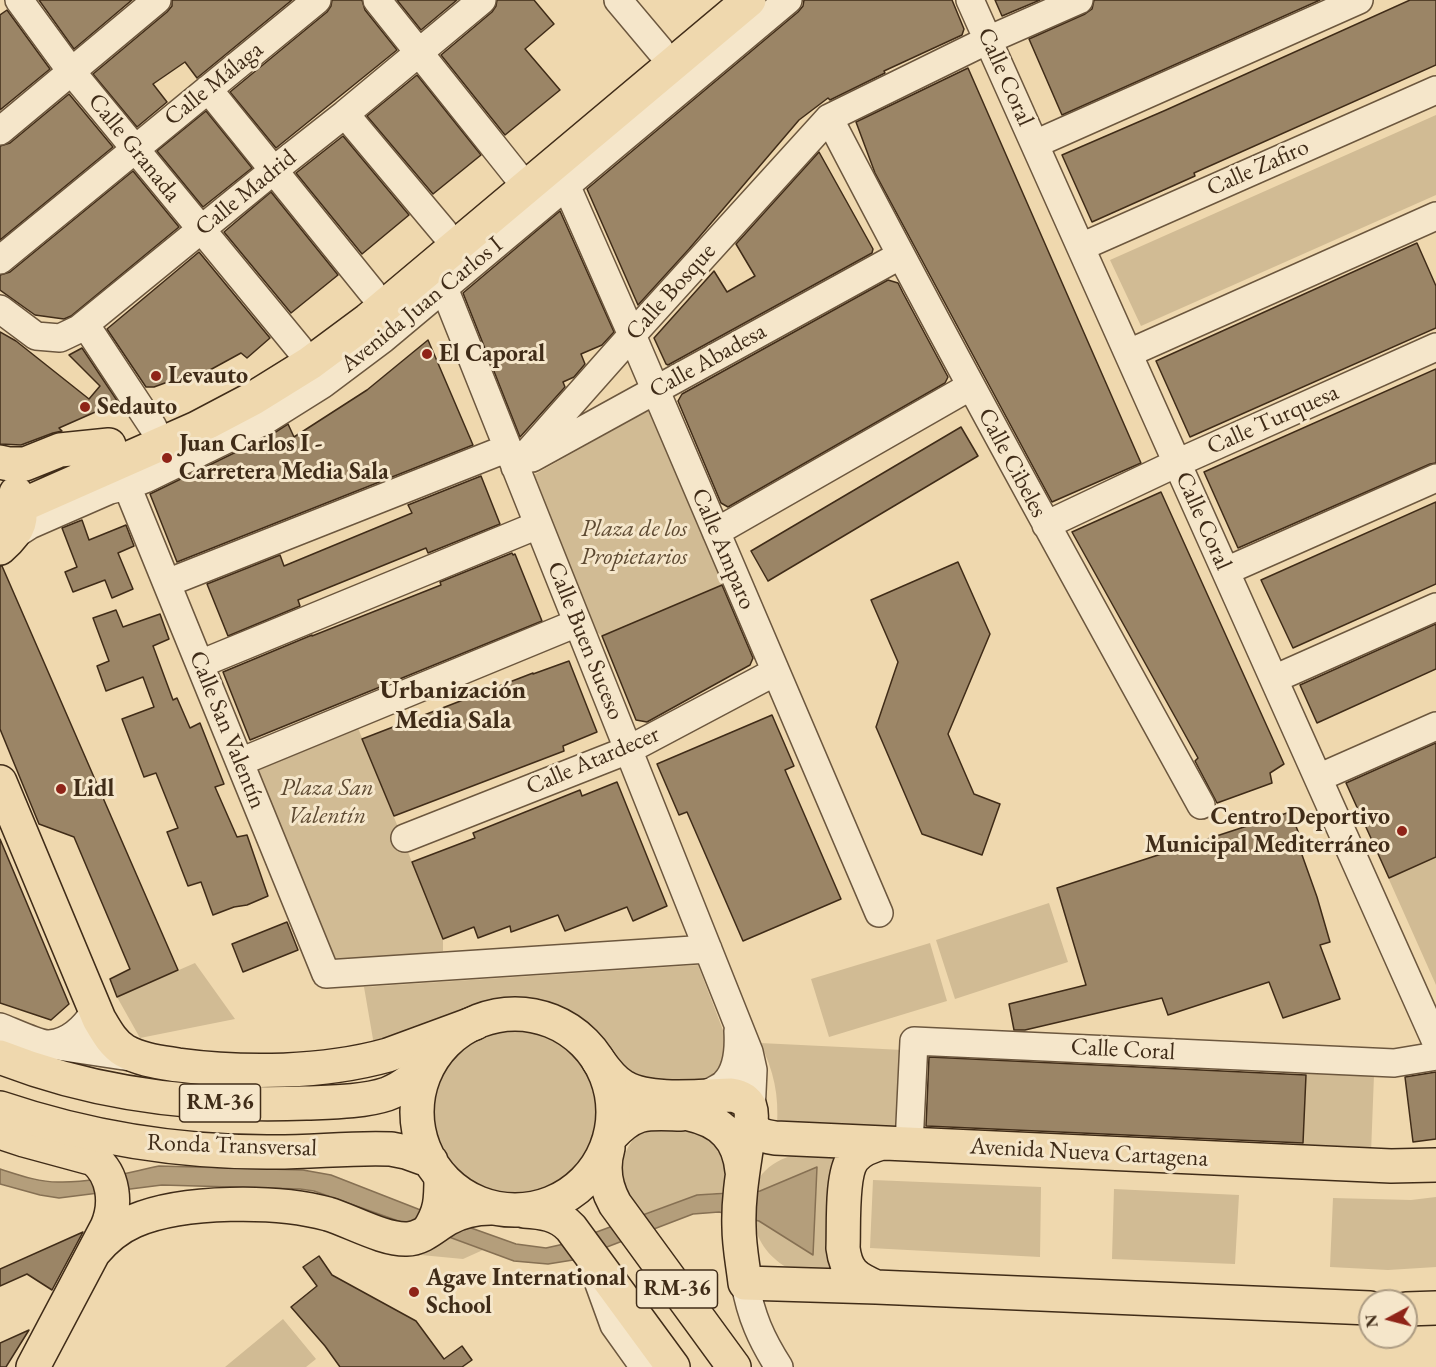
<!DOCTYPE html>
<meta charset="utf-8">
<style>
body{margin:0}
#map{position:relative;width:1436px;height:1367px;overflow:hidden;background:#efd8ae;font-family:"EB Garamond",serif}
canvas{display:block}
.north{position:absolute;left:1358px;top:1289px;width:60px;height:60px;box-sizing:border-box;background:#f5e6ca;border:2px solid #ad9c83;border-radius:50%;rotate:263deg;font-size:16px;font-weight:700;line-height:24px;text-align:center;color:#402c18}
.north::after{content:'';display:block;margin:auto;width:21px;height:27px;background:#8f2418;clip-path:polygon(50% 0,100% 100%,50% 72%,0 100%)}
</style>
<div id="map">
<canvas width="1436" height="1367"></canvas>
<div class="north">N</div>
</div>
<script>
const ctx = document.querySelector('canvas').getContext('2d');
ctx.lineJoin = 'round';
function paint(path, color) {
  ctx.fillStyle = color;
  ctx.fill(path, 'evenodd');
}
function strokePath(path, color, width, dash) {
  ctx.strokeStyle = color;
  ctx.lineWidth = width;
  ctx.lineCap = dash ? 'butt' : 'round';
  ctx.setLineDash(dash || []);
  ctx.stroke(path);
}
function label(font, color, halo, rows, align = 'center') {
  ctx.font = font + ' "EB Garamond",serif';
  ctx.lineWidth = 6;
  ctx.setLineDash([]);
  ctx.textBaseline = 'middle';
  ctx.strokeStyle = halo;
  ctx.fillStyle = color;
  for (const [text, x, y, turn = 0] of rows) {
    ctx.save();
    ctx.translate(x, y);
    ctx.rotate((+turn || 0) * Math.PI / 180);
    ctx.textAlign = isNaN(turn) ? turn : align;
    if (halo) ctx.strokeText(text, 0, 0);
    ctx.fillText(text, 0, 0);
    ctx.restore();
  }
}
paint(new Path2D(`
 M1436 115V195L1141 326 1110 260Z
 M655 411 726 583 602 636 593 629 532 476 645 412Z
 M358 728 443 939V951L331 962 254 770Z
 M1436 743V985L1346 783Z
 M1049 903 1068 962 955 999 936 940Z
 M930 943 947 1001 829 1037 811 979Z
 M195 963 235 1019 140 1038 117 997Z
 M698 965 726 1038 724 1060 714 1075 704 1081 639 1080 621 1066 604 1039 582 1019 564 1008 552 1003 534 999 509 998 481 1003 468 1008 429 1030 374 1045 364 987Z
 M419 1113a97 97 0 1 1 194 0a97 97 0 1 1-194 0Z
 M760 1043 903 1050 899 1132 777 1126C779 1095 774 1071 760 1043Z
 M1306 1073 1374 1075 1371 1153 1302 1150Z
 M686 1128 713 1139 727 1162V1192L697 1195 641 1215C637 1209 632 1202 628 1195 616 1173 623 1147 641 1131Z
 M802 1152 833 1156 837 1164 831 1267 827 1272C816 1271 795 1272 786 1267 769 1257 755 1239 754 1219 754 1213 755 1207 755 1201 756 1190 757 1178 765 1171 774 1161 789 1156 802 1152Z
 M873 1180 1041 1187 1040 1257 870 1248Z
 M1114 1189 1239 1195 1235 1264 1112 1259Z
 M1436 1197V1267L1388 1270 1330 1267 1333 1198 1411 1200Z
 M449 1237 483 1250 463 1259 421 1255 419 1251Z
 M283 1319 316 1359 306 1367H225Z`), '#d1bb94');
const water = new Path2D(`
 M159 1166 303 1170 331 1175 418 1209 516 1244 546 1248 564 1244 697 1195 760 1191 817 1167 813 1255 759 1221 719 1212 693 1214 573 1260 548 1264 514 1261 449 1237 404 1223 331 1197 314 1191 300 1189 162 1185 59 1198 40 1195 0 1184V1169C19 1175 38 1182 58 1182 92 1183 126 1173 159 1166Z`);
paint(water, '#b49e7b');
strokePath(water, '#867053', 1.5);
const building = new Path2D(`
 M39 0H132L74 49Z
 M172 0H292L197 78 185 62 153 84 167 102 137 127 93 74 167 12 172 6Z
 M332 0H362L365 10 397 50 276 148 230 92 327 12 331 6Z
 M397 0H457L421 30Z
 M497 0H534L554 24 525 49 560 90 505 135 441 55 492 12 496 6Z
 M804 0H952L964 29 962 35 884 71 885 73 830 100 828 98 799 120 689 249 638 305 587 189 798 12 803 6Z
 M995 0H1040L1002 16Z
 M1094 0H1320L1062 115 1029 39 1085 14 1092 9Z
 M1410 0H1436V65L1194 173 1195 176 1092 222 1062 155 1166 110Z
 M7 10 50 69 0 110V15Z
 M968 68 1141 463 1052 502 875 173 856 122Z
 M417 75 481 155 433 194 367 116Z
 M69 94 113 147 0 240V146L10 143Z
 M206 111 252 168 203 207 157 151Z
 M343 136 409 215 362 254 296 173Z
 M819 152 873 249 872 253 668 365 666 364 654 338 714 271 727 292 755 276 736 244Z
 M133 171 179 227 71 316 64 319 35 315 0 290V275L10 272Z
 M271 192 338 275 291 313 224 232Z
 M560 211 614 332 602 345 581 354 585 364 574 377 563 382 565 387 520 437 463 293Z
 M1417 243 1436 286V328L1190 437 1156 361Z
 M199 252 270 338 247 358 241 353 188 382 184 376 154 387H146L107 329Z
 M888 280 898 283 903 293 948 377 945 383 728 507 721 503 678 401 682 394Z
 M0 332 16 341 89 399 100 386 69 355 82 348 118 402 59 428 62 431 53 433 21 445 0 444Z
 M428 340 473 445 177 562 150 494 271 435 288 424 294 437 367 390Z
 M1436 369V463L1430 464 1238 548 1204 472Z
 M961 427 978 456 768 581 751 551Z
 M481 476 500 524 428 553 426 548 298 600 300 606 228 636 207 584 280 555 284 566 412 513 408 505Z
 M1161 492 1284 764 1270 773 1272 783 1217 803 1195 761 1198 758 1072 532Z
 M1436 502V584L1293 648 1261 580Z
 M82 520 89 540 126 525 134 546 118 553 133 589 112 598 105 580 73 592 65 572 77 567 62 528Z
 M512 553 513 555 515 554 542 621 250 740 223 672 312 635V636L441 585 440 582Z
 M958 562 990 634 948 734 974 794 1000 804 982 855 922 834 876 727 898 662 871 600Z
 M0 566H2L178 970 117 997 110 979 130 969 74 837 39 824 0 729Z
 M722 585 753 658 750 665 647 722 636 720 602 636Z
 M116 610 123 627 160 614 169 639 153 646 173 700 177 698 190 728 200 723 224 784 215 787 237 837 247 835 268 896 247 905 234 907 213 915 201 882 188 886 167 832 178 828 156 773 144 777 122 719 154 707 143 677 106 691 97 666 109 661 93 618Z
 M1436 624V669L1317 723 1300 685Z
 M569 661 597 732 563 746 564 751 394 816 362 739 533 673V674Z
 M772 715 794 766 785 770 841 899 743 941 687 812 679 815 657 764Z
 M1436 743V857L1389 878 1346 783Z
 M617 782 667 906 633 921 627 907 565 931 558 915 511 932 510 926 478 938 474 927 443 939 412 862 475 838 473 833 580 790 582 796Z
 M1290 812 1300 836 1296 838 1317 897 1330 942 1320 945 1340 999 1283 1018 1269 982 1168 1015 1162 998 1025 1030H1014L1009 1004 1086 985 1057 888Z
 M0 839 69 1004 51 1020 0 1003Z
 M287 922 298 950 243 972 232 944Z
 M929 1057 1306 1075 1303 1143 926 1126Z
 M1436 1072V1139L1413 1142 1405 1077Z
 M83 1232 52 1290 27 1274 0 1286V1269Z
 M319 1256 332 1275 416 1321 444 1359 462 1346 472 1360 462 1367H340L325 1346 291 1307 317 1286 303 1267Z
 M29 1330 6 1367H0V1343Z`);
paint(building, '#9b8566');
strokePath(building, '#402c18', 1.5);
const minor = new Path2D(`
 M19 0 71 71 299 348
 M377 0 515 173
 M618 0 660 50
 M970 0 1436 1042
 M208 89 372 292
 M345 114 444 232
 M829 118C949 349 1075 577 1201 805
 M0 131 157 0
 M1035 144 1359 0
 M556 172 566 185 632 335 879 913
 M1081 247 1436 90
 M0 260 317 0
 M432 275 444 288 749 1052 753 1070 751 1113
 M0 309 36 336 60 338 79 329 274 170 345 114 482 0
 M85 324 153 427
 M1129 353 1436 216
 M109 445 127 486 326 974 708 949
 M532 458 901 255
 M515 467 632 335 829 118 988 40 1079 0
 M1046 525 1177 463 1436 347
 M716 532 971 386
 M10 538 30 525 110 490 127 486 145 479 264 421 323 384 383 339 788 0
 M1226 571 1436 478
 M167 583 508 448
 M200 664 538 525
 M1274 679 1436 607
 M240 762 577 623
 M1318 778 1436 726
 M405 838 628 750 775 672
 M0 1027C11 1031 40 1045 50 1044 71 1042 85 1027 95 1011
 M51 1045 137 1058
 M702 1096C710 1092 718 1089 724 1084 738 1071 739 1049 738 1031
 M909 1145 914 1041 1394 1063 1436 1056
 M594 1270 614 1325 644 1367
 M745 1283C751 1316 761 1339 779 1367`);
const major = new Path2D(`
 M0 462 9 464H25L60 450 109 445
 M0 515 197 428 252 399 310 363 368 320 749 0
 M0 548C20 531 25 518 16 493
 M0 782 99 1019C106 1031 113 1044 125 1051 141 1060 160 1062 178 1065 245 1074 323 1073 388 1055L475 1023
 M598 1060C605 1070 613 1081 624 1087 649 1102 701 1096 731 1095 738 1096 746 1099 750 1107 754 1118 748 1133 747 1144 743 1171 738 1199 739 1227 739 1246 743 1265 745 1283L876 1287 1370 1308
 M689 1114C721 1121 739 1138 742 1171
 M751 1120C754 1134 762 1136 775 1138L1391 1166 1436 1165
 M0 1132 24 1140 94 1159C114 1175 117 1204 107 1227L33 1367
 M611 1136C635 1110 647 1113 681 1114
 M428 1231C441 1212 441 1199 441 1177
 M94 1252C105 1239 118 1228 134 1221 183 1200 277 1200 328 1214 351 1221 384 1240 407 1239 422 1239 435 1226 447 1219 461 1211 476 1208 491 1208
 M876 1287C855 1278 846 1272 843 1248 844 1227 841 1175 853 1159 860 1150 871 1146 882 1143
 M1406 1309 1436 1308`);
const highway = new Path2D(`
 M417 1112a98 98 0 1 1 196 0a98 98 0 1 1-196 0Z
 M0 1057C96 1095 203 1107 306 1103 331 1102 363 1102 387 1094 403 1088 420 1074 431 1061
 M0 1108C86 1137 176 1152 267 1152 308 1153 350 1147 391 1149L406 1152 431 1161
 M608 1148C602 1168 605 1186 615 1204L734 1367
 M524 1211C542 1212 558 1214 571 1228L673 1367`);
strokePath(minor, '#6c573e', 30);
strokePath(major, '#402c18', 36);
strokePath(highway, '#402c18', 36);
strokePath(minor, '#f5e6ca', 27);
strokePath(major, '#efd8ae', 33);
strokePath(highway, '#efd8ae', 33);
for (const [x, y, r, color] of [
 [427,354,6,"#8f2418"],
 [156,376,6,"#8f2418"],
 [85,407,6,"#8f2418"],
 [167,458,6,"#8f2418"],
 [61,789,6,"#8f2418"],
 [1402,831,6,"#8f2418"],
 [414,1292,6,"#8f2418"]
]) {
  const dot = new Path2D();
  dot.arc(x, y, r, 0, 2 * Math.PI);
  ctx.fillStyle = color;
  ctx.fill(dot);
  strokePath(dot, '#f5e6ca', 2);
}
for (const [x, y, w] of [
 [220,1103,81],
 [677,1289,81]
]) {
  const box = new Path2D();
  box.roundRect(x - w / 2, y - 19, w, 38, 4.5);
  ctx.fillStyle = '#f5e6ca';
  ctx.fill(box);
  strokePath(box, '#402c18', 1.5);
}
label('bold 22px', '#402c18', null, [
 ["RM-36",220,1103],
 ["RM-36",677,1289]
]);
label('24px', '#402c18', '#f5e6ca', [
 ["Calle Coral",1005,77,66],
 ["Calle Málaga",214,84,-39],
 ["Calle Granada",134,148,51],
 ["Calle Zafiro",1258,168,-24],
 ["Calle Madrid",246,193,-39],
 ["Calle Bosque",671,292,-48],
 ["Avenida Juan Carlos I",422,305,-39],
 ["Calle Abadesa",708,361,-29],
 ["Calle Turquesa",1273,420,-24],
 ["Calle Cibeles",1012,463,62],
 ["Calle Coral",1203,521,66],
 ["Calle Amparo",723,549,67],
 ["Calle Buen Suceso",585,641,68],
 ["Calle San Valentín",227,730,68],
 ["Calle Atardecer",593,761,-23],
 ["Calle Coral",1123,1050,3],
 ["Ronda Transversal",232,1146,2],
 ["Avenida Nueva Cartagena",1089,1153,3]
]);
label('bold 24px', '#402c18', '#f5e6ca', [
 ["El Caporal",439,354],
 ["Levauto",168,376],
 ["Sedauto",97,407],
 ["Juan Carlos I -",179,444],
 ["Carretera Media Sala",179,472],
 ["Lidl",73,789],
 ["Centro Deportivo",1390,817,"right"],
 ["Municipal Mediterráneo",1390,845,"right"],
 ["Agave International",426,1278],
 ["School",426,1306]
], 'left');
label('italic 24px', '#5d4931', '#f5e6ca', [
 ["Plaza de los",634,529],
 ["Propietarios",634,557],
 ["Plaza San",327,788],
 ["Valentín",327,816]
]);
label('bold 26px', '#402c18', '#f5e6ca', [
 ["Urbanización",453,691],
 ["Media Sala",453,721]
]);
</script>
